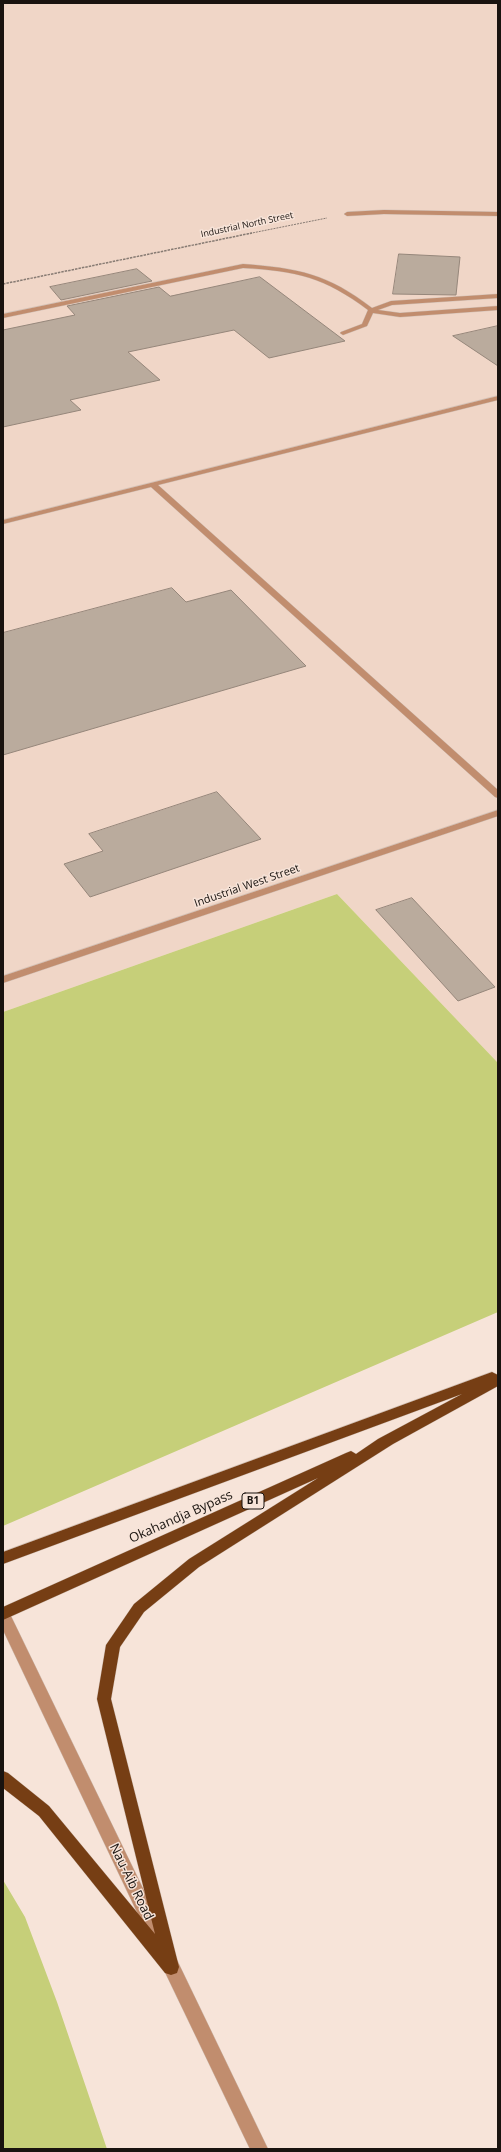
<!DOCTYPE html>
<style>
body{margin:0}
#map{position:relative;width:501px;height:2152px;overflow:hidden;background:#f7e4d9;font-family:"Open Sans",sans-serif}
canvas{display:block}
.frame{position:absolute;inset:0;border:4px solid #19130f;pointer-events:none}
</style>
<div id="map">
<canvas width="501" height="2152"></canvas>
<div class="frame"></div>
</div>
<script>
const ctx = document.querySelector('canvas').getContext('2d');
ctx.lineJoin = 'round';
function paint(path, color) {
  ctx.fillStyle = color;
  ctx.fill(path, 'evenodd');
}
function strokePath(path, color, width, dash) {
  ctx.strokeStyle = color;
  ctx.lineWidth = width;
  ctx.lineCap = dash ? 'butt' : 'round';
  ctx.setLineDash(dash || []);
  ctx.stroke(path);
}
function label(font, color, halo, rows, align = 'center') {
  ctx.font = font + ' "Open Sans",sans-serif';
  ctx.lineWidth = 3;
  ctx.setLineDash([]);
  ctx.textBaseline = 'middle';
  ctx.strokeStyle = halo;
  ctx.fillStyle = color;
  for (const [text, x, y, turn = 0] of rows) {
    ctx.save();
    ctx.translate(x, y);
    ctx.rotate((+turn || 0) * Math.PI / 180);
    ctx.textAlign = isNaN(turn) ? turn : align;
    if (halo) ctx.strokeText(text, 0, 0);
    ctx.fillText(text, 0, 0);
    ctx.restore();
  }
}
paint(new Path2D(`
 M3 3H498V1063L337 894 3 1012Z`), '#f0d6c7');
paint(new Path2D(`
 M337 894 498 1063V1312L3 1526V1012Z
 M3 1880 25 1917 57 2002 107 2149H3Z`), '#c6cf79');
const building = new Path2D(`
 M399 254 460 257 456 295 393 294Z
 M137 269 152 281 61 300 50 287Z
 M260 277 345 341 269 358 234 330 128 352 160 380 70 400 81 410 3 427V330L75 315 67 306 159 287 170 296Z
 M498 326V366L453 336Z
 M172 588 186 602 231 590 306 666 3 755V633Z
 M217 792 261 839 90 897 64 864 103 851 89 834Z
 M412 898 495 987 458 1001 376 910Z`);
paint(building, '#baab9d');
strokePath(building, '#96877b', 1);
const service = new Path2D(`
 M243 264C298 268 328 274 372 308L391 301 498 294V298L392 305 378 310 400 313 498 306V310L400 317 373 313 367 326 343 335 340 333 341 332 362 324 368 310C324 277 297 271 243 268L3 318V314Z`);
const minor = new Path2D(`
 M384 210 498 212V216L384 214 347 216 344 214 347 212Z
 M498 396V400L158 485 498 790V798L495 797 151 487 3 524V520Z
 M498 810V816L3 983V976Z`);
const tertiary = new Path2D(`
 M3 1609 8 1610 167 1938 169 1944 167 1950 161 1952 155 1950 3 1630Z
 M169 1954 175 1956 268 2149H250L163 1968 161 1962 163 1956Z`);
const trunk = new Path2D(`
 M492 1372 498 1375V1386L393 1444 199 1567 144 1612 120 1647 111 1699 179 1967 177 1973 171 1975 165 1973 39 1816 3 1788V1771L8 1773 49 1806 155 1934 97 1699 106 1645 134 1604 189 1559 318 1478 3 1620V1607L346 1453 351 1451 356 1454 378 1439 462 1394 3 1564V1552Z`);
strokePath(service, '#d3c3b9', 1);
strokePath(minor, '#d3c3b9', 1);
strokePath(tertiary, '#d3c3b9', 1);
strokePath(trunk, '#d3c3b9', 1);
strokePath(new Path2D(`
 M247 234 327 218`), '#877b73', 1, [2, 1]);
strokePath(new Path2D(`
 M3 284 252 233`), '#877b73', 1.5, [2.5, 1]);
paint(service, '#c18d6e');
paint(minor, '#c18d6e');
paint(tertiary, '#c18d6e');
paint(trunk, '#763e14');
label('9px', '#19130f', '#f7e4d9', [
 ["Industrial North Street",247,225,-12]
]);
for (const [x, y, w] of [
 [253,1501,22]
]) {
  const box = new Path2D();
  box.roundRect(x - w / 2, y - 8, w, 16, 3);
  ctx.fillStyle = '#f7e4d9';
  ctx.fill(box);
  strokePath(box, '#19130f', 1);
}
label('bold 10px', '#19130f', null, [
 ["B1",253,1501]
]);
label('11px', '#19130f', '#f7e4d9', [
 ["Industrial West Street",247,886,-19]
]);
label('13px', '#19130f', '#f7e4d9', [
 ["Okahandja Bypass",181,1517,-24],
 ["Nau-Aib Road",131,1882,64]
]);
</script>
